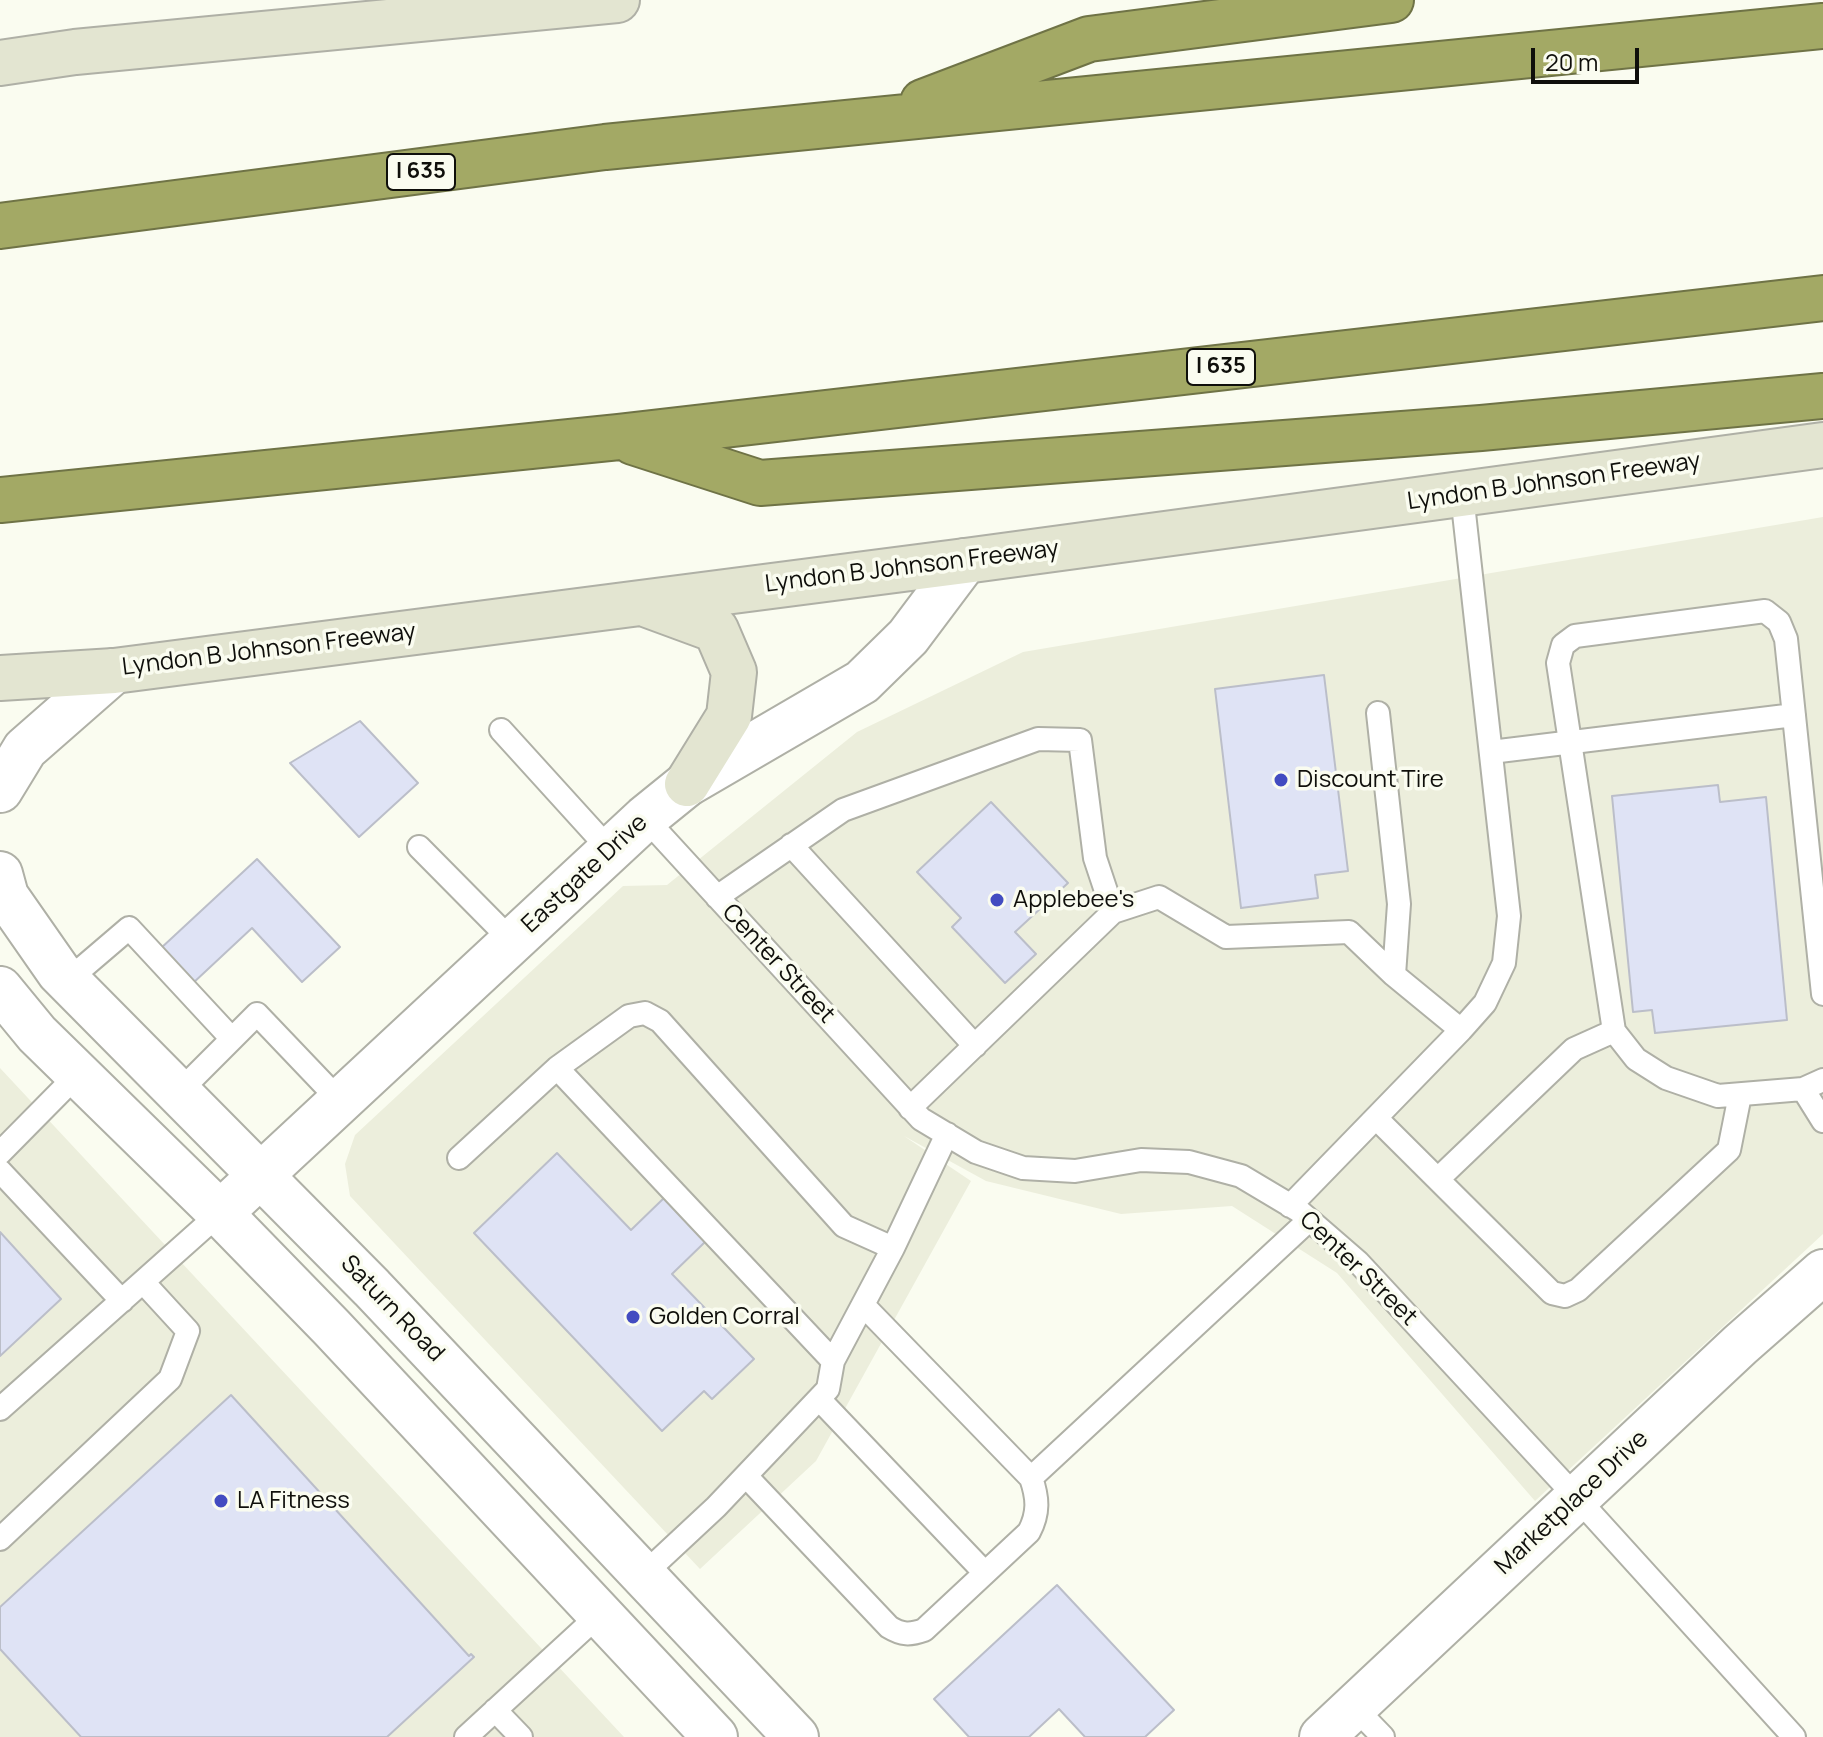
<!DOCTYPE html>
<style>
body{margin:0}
#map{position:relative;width:1823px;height:1737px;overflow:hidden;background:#fafcf0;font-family:Manrope,sans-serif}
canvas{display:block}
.scale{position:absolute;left:1531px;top:48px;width:108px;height:36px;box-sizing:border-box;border:4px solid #0f0f0b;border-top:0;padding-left:10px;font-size:24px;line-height:28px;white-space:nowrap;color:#0f0f0b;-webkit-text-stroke:6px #fafcf0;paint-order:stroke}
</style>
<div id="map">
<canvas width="1823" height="1737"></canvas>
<div class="scale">20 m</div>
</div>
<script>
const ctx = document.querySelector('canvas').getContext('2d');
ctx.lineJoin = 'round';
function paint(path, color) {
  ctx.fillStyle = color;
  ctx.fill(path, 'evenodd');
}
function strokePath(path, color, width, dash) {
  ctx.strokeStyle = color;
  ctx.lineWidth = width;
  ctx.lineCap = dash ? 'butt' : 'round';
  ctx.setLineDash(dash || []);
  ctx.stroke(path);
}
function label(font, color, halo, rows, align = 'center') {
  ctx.font = font + ' Manrope,sans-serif';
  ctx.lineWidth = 7;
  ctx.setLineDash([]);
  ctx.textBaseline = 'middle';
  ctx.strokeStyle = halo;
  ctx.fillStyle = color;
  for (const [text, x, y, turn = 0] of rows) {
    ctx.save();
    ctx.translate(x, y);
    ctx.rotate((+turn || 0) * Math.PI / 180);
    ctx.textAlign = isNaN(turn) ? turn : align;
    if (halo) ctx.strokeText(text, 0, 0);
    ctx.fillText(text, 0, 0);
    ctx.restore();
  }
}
paint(new Path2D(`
 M1823 517V1234L1535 1501 1337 1273 1232 1206 1121 1214 986 1181 904 1136 971 1181 816 1461 700 1569 350 1196 345 1164 355 1135 623 886 667 885 857 732 1023 652Z
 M0 1068 624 1737H0Z`), '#eceedc');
const building = new Path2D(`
 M1324 675 1348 871 1315 875 1318 898 1241 908 1215 689Z
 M360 721 418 783 359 837 290 763Z
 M1718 785 1720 802 1766 797 1787 1020 1655 1033 1652 1010 1633 1012 1612 796Z
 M991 802 1068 883 1015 932 1036 954 1005 983 952 927 961 918 917 872Z
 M257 859 340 947 302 982 252 928 192 984 160 949Z
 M557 1153 631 1230 665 1197 706 1241 672 1274 754 1359 712 1399 704 1391 662 1431 474 1233Z
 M0 1232 61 1299 0 1356Z
 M231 1395 469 1656 471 1654 474 1657 387 1737H81L0 1649V1607Z
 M1057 1585 1174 1710 1145 1737H1085L1059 1709 1029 1737H969L934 1699Z`);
paint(building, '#dfe3f5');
strokePath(building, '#bbbec9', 2);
const service = new Path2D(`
 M1378 713 1399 904 1394 975
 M501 730 610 850
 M1491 752 1794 715
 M645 818 921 1119 976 1152 1023 1168 1075 1171 1141 1160 1189 1162 1241 1176 1298 1210 1358 1262 1577 1498 1794 1737
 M791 845 975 1046
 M419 847 512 941
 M717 897 843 810 1038 739 1080 740 1095 858 1113 912 910 1108
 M1113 912 1159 897 1226 937 1349 932 1394 975 1461 1030
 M67 981 129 928 232 1039
 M1823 994 1786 639 1779 622 1765 611 1575 636 1563 645 1558 663 1614 1031 1636 1059 1666 1078 1718 1096 1803 1089 1823 1080
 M557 1068 833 1361
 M1803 1089 1823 1121
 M179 1092 257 1014 340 1101
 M1376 1118 1552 1293 1565 1296 1578 1290 1729 1150 1740 1095
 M0 1153 78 1074
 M459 1158 557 1068 629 1016 645 1013 660 1021 844 1226 893 1248
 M0 1171 122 1301
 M1438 1179 1574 1049 1614 1031
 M1290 1206 1461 1030 1485 1003 1504 963 1509 916 1462 495
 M864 1306 1031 1478
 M819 1399 985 1573
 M0 1409 220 1213
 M746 1476 889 1627C902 1635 910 1635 924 1630L1029 1532C1039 1513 1038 1498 1031 1478L1309 1220
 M0 1539 170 1379 188 1331 143 1282
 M643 1575 716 1507 828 1389 833 1361 893 1248 947 1134
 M1354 1707 1383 1737
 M495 1710 521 1737
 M466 1737 601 1613`);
const minor = new Path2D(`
 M220 1213 645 818 687 784 862 682 908 637 965 561`);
const tertiary = new Path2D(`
 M0 790 25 749 114 671
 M0 874 6 896 59 972 372 1288 796 1737
 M0 989 37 1034 220 1213 332 1328 715 1737
 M1322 1737 1740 1345 1823 1272`);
const secondary = new Path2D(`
 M0 63 75 52 617 0
 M648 605 716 630 734 672 729 716 687 784
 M0 678 114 671 965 561 1823 445`);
const motorway = new Path2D(`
 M923 102 1089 39 1391 0
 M0 226 605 147 1823 26
 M633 442 760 483 1481 428 1823 396
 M0 500 619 437 1823 298`);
strokePath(service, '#afb0a6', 26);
strokePath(minor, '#afb0a6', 48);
strokePath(tertiary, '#afb0a6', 48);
strokePath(secondary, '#afb0a6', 48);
strokePath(motorway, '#6f7346', 48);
strokePath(service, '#fff', 22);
strokePath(minor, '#fff', 44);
strokePath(tertiary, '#fff', 44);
strokePath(secondary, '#e3e5d1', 44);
strokePath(motorway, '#a3a965', 44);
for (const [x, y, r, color] of [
 [1281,780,8,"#434cc1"],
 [997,900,8,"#434cc1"],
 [633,1317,8,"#434cc1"],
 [221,1501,8,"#434cc1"]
]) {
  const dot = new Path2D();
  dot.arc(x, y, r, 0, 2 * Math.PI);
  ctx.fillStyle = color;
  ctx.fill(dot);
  strokePath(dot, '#fafcf0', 3);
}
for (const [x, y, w] of [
 [421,172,68],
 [1221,367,68]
]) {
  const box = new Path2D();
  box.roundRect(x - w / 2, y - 18, w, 36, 6);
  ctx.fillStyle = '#fafcf0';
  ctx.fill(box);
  strokePath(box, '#0f0f0b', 2);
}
label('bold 22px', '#0f0f0b', null, [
 ["I 635",421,172],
 ["I 635",1221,367]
]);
label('24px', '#0f0f0b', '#fafcf0', [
 ["Lyndon B Johnson Freeway",1554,482,-8],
 ["Lyndon B Johnson Freeway",912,567,-7],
 ["Lyndon B Johnson Freeway",269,650,-7],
 ["Eastgate Drive",585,874,-43],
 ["Center Street",778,964,47],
 ["Center Street",1358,1269,44],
 ["Saturn Road",392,1309,46],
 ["Marketplace Drive",1572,1503,-43]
]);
label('24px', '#0f0f0b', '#fafcf0', [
 ["Discount Tire",1297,780],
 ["Applebee's",1013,900],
 ["Golden Corral",649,1317],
 ["LA Fitness",237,1501]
], 'left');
</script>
